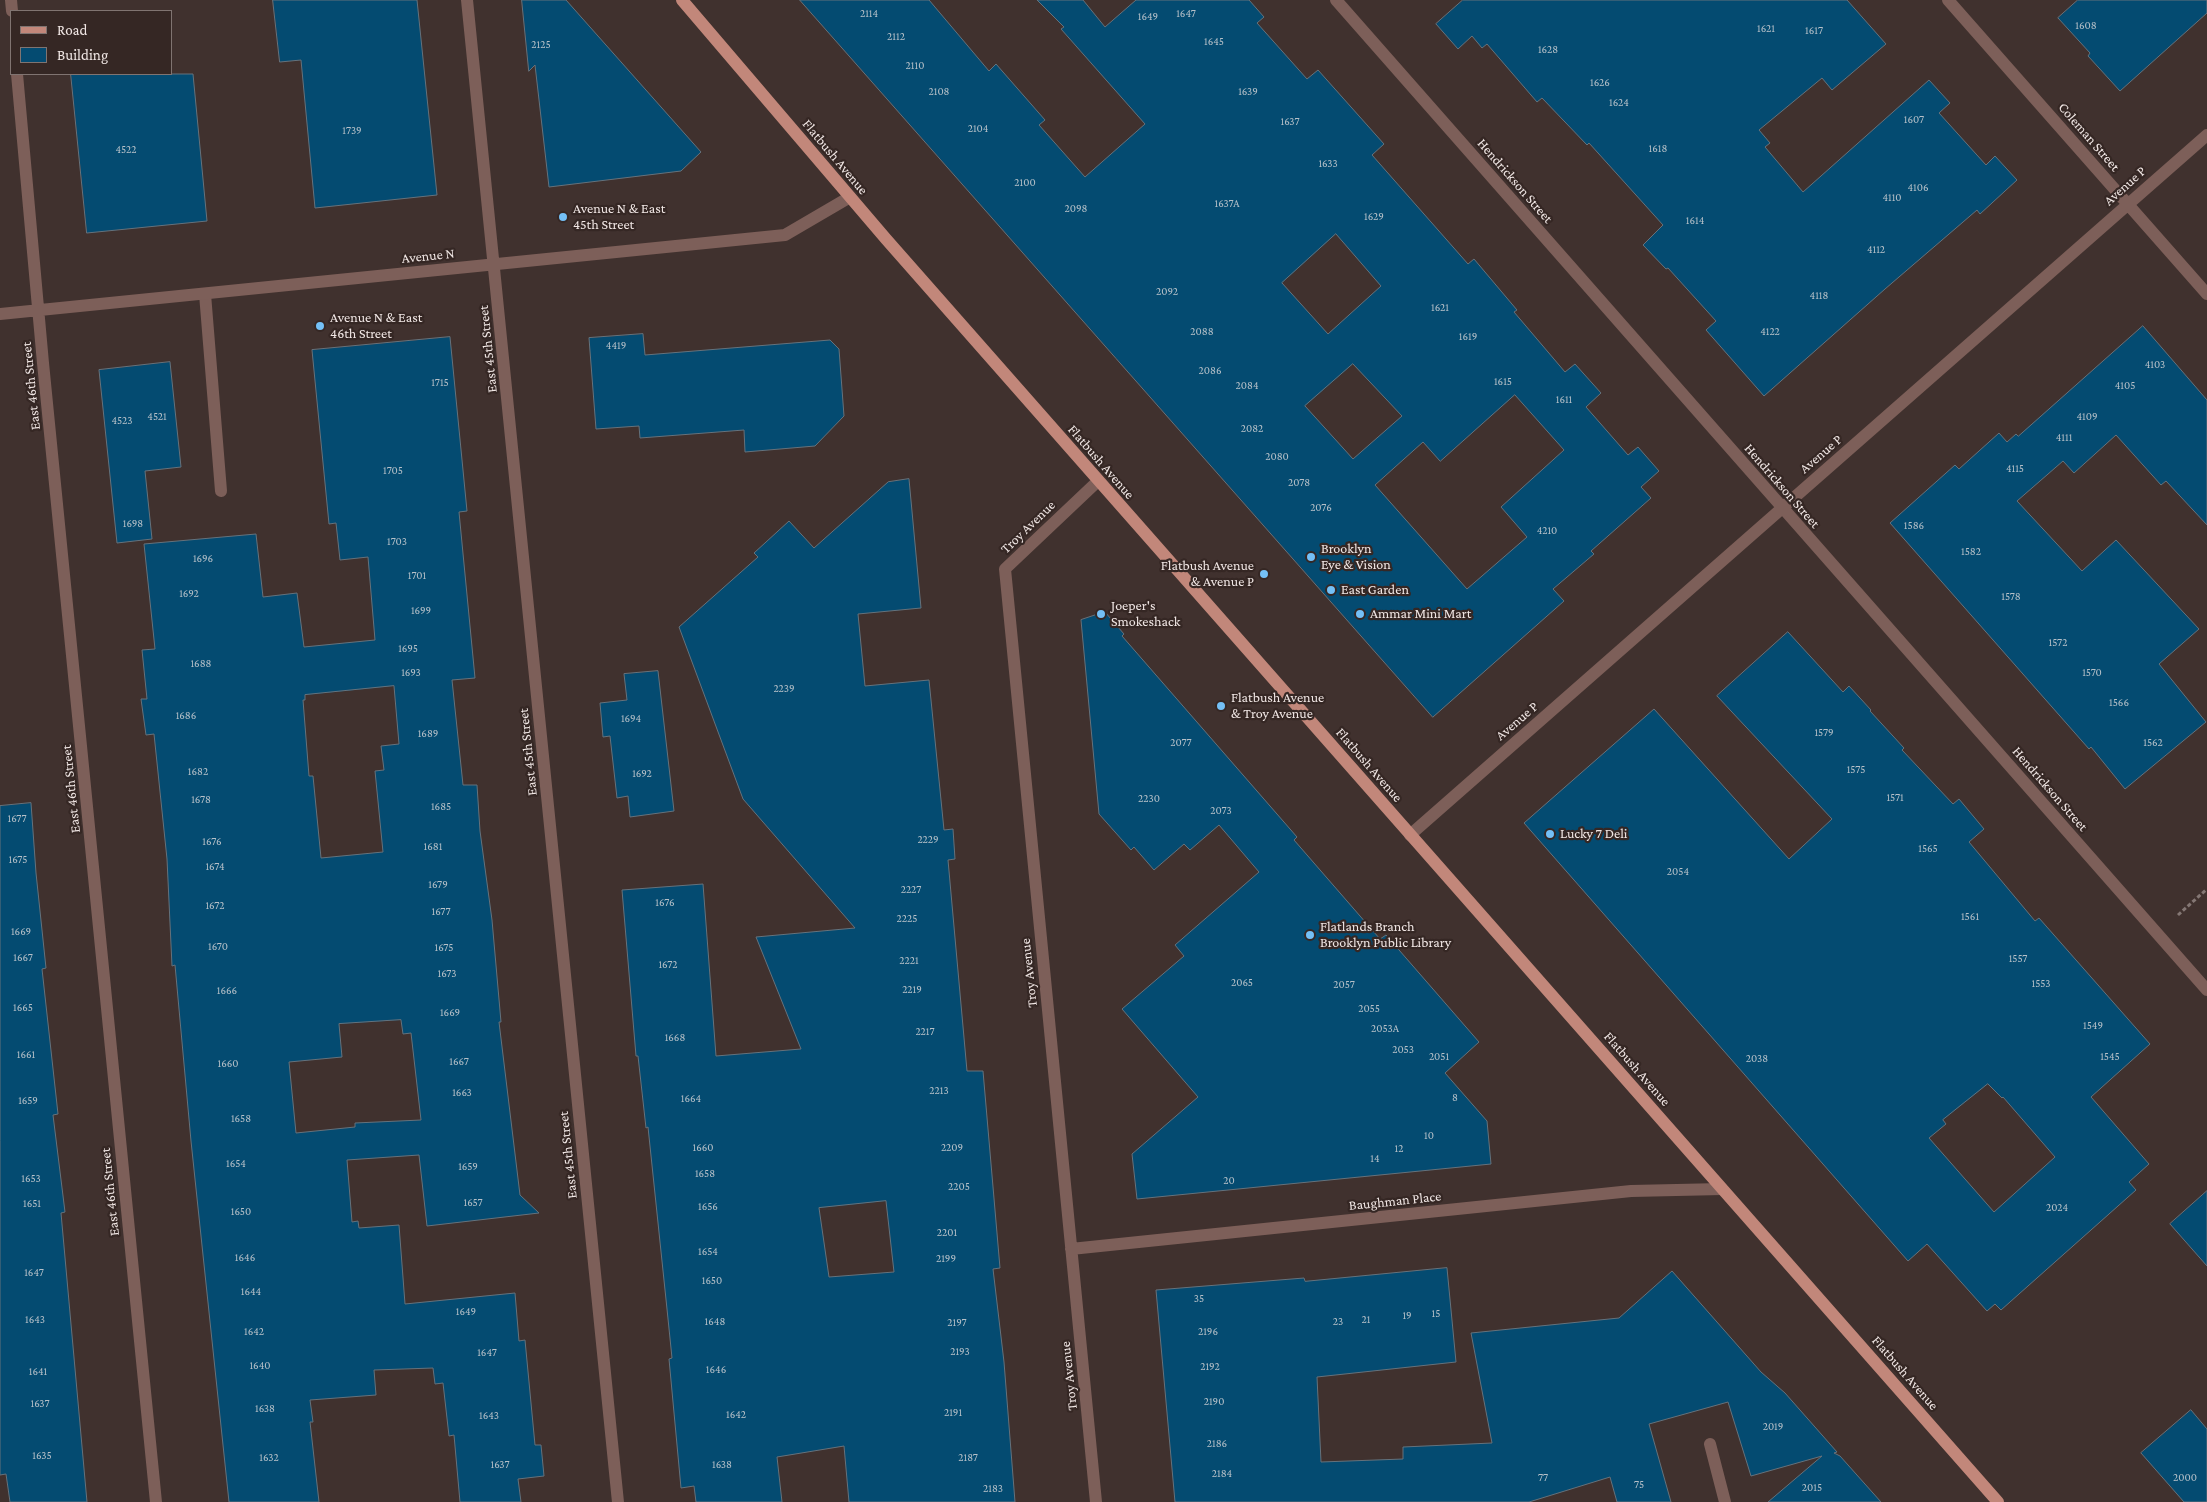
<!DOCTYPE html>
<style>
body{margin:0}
#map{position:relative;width:2207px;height:1502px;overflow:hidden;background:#40312e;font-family:"Crimson Pro",serif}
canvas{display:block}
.legend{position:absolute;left:10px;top:10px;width:162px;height:65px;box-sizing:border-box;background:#352724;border:1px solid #807471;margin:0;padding:6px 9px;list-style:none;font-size:15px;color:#f1e7e5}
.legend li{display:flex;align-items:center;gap:10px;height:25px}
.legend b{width:25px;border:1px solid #807471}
</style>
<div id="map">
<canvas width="2207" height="1502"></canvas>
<ul class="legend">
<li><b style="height:6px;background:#c2877a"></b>Road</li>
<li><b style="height:14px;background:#044b71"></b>Building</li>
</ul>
</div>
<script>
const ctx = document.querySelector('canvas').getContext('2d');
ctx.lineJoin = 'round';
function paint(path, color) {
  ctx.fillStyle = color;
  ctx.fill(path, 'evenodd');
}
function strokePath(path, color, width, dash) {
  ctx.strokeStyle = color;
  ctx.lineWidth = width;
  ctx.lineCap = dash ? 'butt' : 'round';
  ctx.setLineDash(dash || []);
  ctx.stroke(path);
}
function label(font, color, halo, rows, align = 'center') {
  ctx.font = font + ' "Crimson Pro",serif';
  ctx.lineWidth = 4.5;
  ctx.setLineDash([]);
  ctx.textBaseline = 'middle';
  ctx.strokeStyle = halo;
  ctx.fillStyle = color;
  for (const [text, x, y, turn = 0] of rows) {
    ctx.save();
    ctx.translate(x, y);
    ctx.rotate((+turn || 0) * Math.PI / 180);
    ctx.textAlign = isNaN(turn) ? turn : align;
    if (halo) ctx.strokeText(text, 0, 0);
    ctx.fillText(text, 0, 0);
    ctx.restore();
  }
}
const building = new Path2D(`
 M273 0H417L437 195 315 208 301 60 280 62Z
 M522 0H566L701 152 681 171 549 187 535 65 529 71Z
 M800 0H929L989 71 996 64 1045 120 1039 125 1085 177 1145 124 1061 29 1064 27 1037 0H1083L1105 27 1136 0H1249L1264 17 1257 23 1307 79 1318 70 1384 144 1372 155 1468 264 1474 259 1517 310 1514 312 1565 372 1575 364 1601 393 1586 407 1628 455 1638 447 1659 471 1641 487 1651 498 1591 551 1594 554 1553 589 1564 601 1433 717ZM1336 234 1381 286 1328 334 1282 283ZM1353 364 1402 416 1353 459 1305 406ZM1515 395 1564 450 1501 507 1527 537 1467 589 1375 485 1423 442 1440 461Z
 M1463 0H1847L1886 44 1832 90 1822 78 1759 130 1770 143 1765 147 1803 192 1929 80 1950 103 1939 113 1986 165 1995 156 2017 180 1980 214 1977 210 1885 289 1764 396 1706 330 1716 321 1668 268 1666 269 1643 245 1663 225 1589 143 1587 145 1542 98 1537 102 1487 44 1482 48 1472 36 1458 49 1436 24Z
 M2078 0H2207V13L2120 91 2088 56 2090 53 2058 18Z
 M71 74H193L207 221 87 233Z
 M2143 326 2207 400V525L2166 481 2161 485 2116 435 2074 473 2063 461 2017 501 2082 571 2116 540 2199 629 2159 664 2206 722 2125 789 2091 747 2089 749 1890 523 1955 465 1959 469 1999 433 2007 442 2016 434 2018 436Z
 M643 334 645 355 830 340 839 349 844 416 815 446 745 452 744 430 640 438 639 426 596 429 589 338Z
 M450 337 467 511 459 512 475 678 452 680 463 785H477L480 831 492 920 501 1022H499L520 1195 539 1213 427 1226 419 1155 347 1160 352 1222 358 1221 359 1228 399 1225 405 1304 515 1293 519 1341 525 1340 535 1445H541L544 1476 518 1479 521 1502H460L454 1435 449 1436 443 1383 435 1384 433 1368 374 1370 376 1395 310 1400 313 1422H310L319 1502H229L191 1141 175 965 172 966 167 859 154 734 146 735 141 699H147L142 650 155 649 144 544 256 534 263 597 297 593 304 647 375 640 368 557 340 560 336 523 329 524 312 350ZM394 686 399 744 381 746 384 770 375 771 383 852 321 858 313 776H309L303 700H305V695ZM401 1020 403 1034 411 1033 421 1120 355 1123V1127L296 1133 289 1062 342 1057 339 1024Z
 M170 362 181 467 145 471 152 539 117 543 99 370Z
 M909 479 921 608 858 614 865 686 929 680 944 830 953 829 955 859 948 860 967 1071H983L1000 1268 993 1269 1004 1362 1015 1502H849L844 1446 777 1457 782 1502H696L694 1486 681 1488 669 1359 672 1358 667 1309 648 1127 646 1128 638 1056H636L622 890 703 884 716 1056 801 1049 756 937 855 928 743 799 679 627 758 557 754 553 789 521 814 548 888 482ZM886 1201 894 1272 829 1277 819 1208Z
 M1105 612 1124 634 1122 636 1297 837 1294 840 1380 939 1386 935 1479 1042 1445 1073 1487 1121 1491 1164 1137 1199 1132 1154 1198 1097 1122 1009 1184 956 1175 945 1259 872 1219 825 1190 850 1184 844 1154 870 1134 847 1131 850 1099 814 1081 620Z
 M1788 632 1843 692 1849 686 1871 710 1870 711 1904 748 1902 750 1953 804 1959 799 1984 829 1969 842 2035 921 2039 918 2150 1044 2091 1097 2149 1164 2129 1182 2136 1190 2001 1310 1995 1304 1987 1311 1927 1244 1908 1261 1524 823 1654 709 1789 859 1832 819 1717 696ZM1988 1084 2002 1098 2003 1097 2055 1157 1994 1212 1929 1138 1946 1124 1943 1120Z
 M658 671 674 811 630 817 628 796 617 798 610 736 603 737 600 703 627 700 624 674Z
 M31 803 36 873 46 968 42 969 58 1114 53 1115 65 1212 61 1213 87 1502H10L6 1474 0 1475V806Z
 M2207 1191V1266L2170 1224Z
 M1447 1268 1456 1362 1317 1377 1321 1462 1403 1459V1447L1492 1443 1471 1333 1619 1318 1672 1271 1761 1372 1785 1393 1837 1452 1834 1453 1840 1456 1881 1502H1768L1822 1456 1751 1476 1728 1402 1649 1424 1671 1502H1617L1610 1477 1529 1502H1175L1156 1290 1304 1278 1305 1281Z
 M2191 1410 2207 1429V1502H2184L2141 1453Z`);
paint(building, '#044b71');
strokePath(building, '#65727c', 1);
strokePath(new Path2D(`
 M2178 915 2207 889`), '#847774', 3, [4, 2.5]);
strokePath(new Path2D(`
 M205 294 221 491`), '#7d5f59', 12);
strokePath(new Path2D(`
 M11 0 12 11
 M467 0 618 1502
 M1336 0 2207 990
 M1948 0 2207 294
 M17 74 43 363 156 1502
 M0 314 785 235 850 197
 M1410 835 2207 135
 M1071 1249 1631 1191 1722 1189
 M1710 1444 1725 1502
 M1096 1502 1005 569 1098 481`), '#7d5f59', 12);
strokePath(new Path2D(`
 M682 0 886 239 1998 1502`), '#c2877a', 12);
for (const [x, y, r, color] of [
 [563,217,5,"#74c0f6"],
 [320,326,5,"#74c0f6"],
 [1311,557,5,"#74c0f6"],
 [1264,574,5,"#74c0f6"],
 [1331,590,5,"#74c0f6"],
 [1101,614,5,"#74c0f6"],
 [1360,614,5,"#74c0f6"],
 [1221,706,5,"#74c0f6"],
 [1550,834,5,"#74c0f6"],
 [1310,935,5,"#74c0f6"]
]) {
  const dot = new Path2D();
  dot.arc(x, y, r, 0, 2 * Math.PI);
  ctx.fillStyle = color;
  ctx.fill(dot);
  strokePath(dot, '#352724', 2);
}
label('11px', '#b6c0c8', null, [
 ["2114",869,14],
 ["1647",1186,14],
 ["1649",1148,17],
 ["1608",2086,26],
 ["1621",1766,29],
 ["1617",1814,31],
 ["2112",896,37],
 ["1645",1214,42],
 ["2125",541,45],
 ["1628",1548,50],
 ["2110",915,66],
 ["1626",1600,83],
 ["2108",939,92],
 ["1639",1248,92],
 ["1624",1619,103],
 ["1607",1914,120],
 ["1637",1290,122],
 ["2104",978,129],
 ["1739",352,131],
 ["1618",1658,149],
 ["4522",126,150],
 ["1633",1328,164],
 ["2100",1025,183],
 ["4106",1918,188],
 ["4110",1892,198],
 ["1637A",1227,204],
 ["2098",1076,209],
 ["1629",1374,217],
 ["1614",1695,221],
 ["4112",1876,250],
 ["2092",1167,292],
 ["4118",1819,296],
 ["1621",1440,308],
 ["2088",1202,332],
 ["4122",1770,332],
 ["1619",1468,337],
 ["4419",616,346],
 ["4103",2155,365],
 ["2086",1210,371],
 ["1615",1503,382],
 ["1715",440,383],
 ["2084",1247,386],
 ["4105",2125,386],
 ["1611",1564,400],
 ["4521",157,417],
 ["4109",2087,417],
 ["4523",122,421],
 ["2082",1252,429],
 ["4111",2064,438],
 ["2080",1277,457],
 ["4115",2015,469],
 ["1705",393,471],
 ["2078",1299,483],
 ["2076",1321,508],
 ["1698",133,524],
 ["1586",1914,526],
 ["4210",1547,531],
 ["1703",397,542],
 ["1582",1971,552],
 ["1696",203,559],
 ["1701",417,576],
 ["1692",189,594],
 ["1578",2011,597],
 ["1699",421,611],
 ["1572",2058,643],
 ["1695",408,649],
 ["1688",201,664],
 ["1693",411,673],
 ["1570",2092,673],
 ["2239",784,689],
 ["1566",2119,703],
 ["1686",186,716],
 ["1694",631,719],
 ["1579",1824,733],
 ["1689",428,734],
 ["2077",1181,743],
 ["1562",2153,743],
 ["1575",1856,770],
 ["1682",198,772],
 ["1692",642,774],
 ["1571",1895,798],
 ["2230",1149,799],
 ["1678",201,800],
 ["1685",441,807],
 ["2073",1221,811],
 ["1677",17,819],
 ["2229",928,840],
 ["1676",212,842],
 ["1681",433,847],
 ["1565",1928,849],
 ["1675",18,860],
 ["1674",215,867],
 ["2054",1678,872],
 ["1679",438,885],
 ["2227",911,890],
 ["1676",665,903],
 ["1672",215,906],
 ["1677",441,912],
 ["1561",1970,917],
 ["2225",907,919],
 ["1669",21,932],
 ["1670",218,947],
 ["1675",444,948],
 ["1667",23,958],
 ["1557",2018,959],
 ["2221",909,961],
 ["1672",668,965],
 ["1673",447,974],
 ["2065",1242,983],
 ["1553",2041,984],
 ["2057",1344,985],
 ["2219",912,990],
 ["1666",227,991],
 ["1665",23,1008],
 ["2055",1369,1009],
 ["1669",450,1013],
 ["1549",2093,1026],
 ["2053A",1385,1029],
 ["2217",925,1032],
 ["1668",675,1038],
 ["2053",1403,1050],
 ["1661",26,1055],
 ["2051",1439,1057],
 ["1545",2110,1057],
 ["2038",1757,1059],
 ["1667",459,1062],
 ["1660",228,1064],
 ["2213",939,1091],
 ["1663",462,1093],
 ["8",1455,1098],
 ["1664",691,1099],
 ["1659",28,1101],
 ["1658",241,1119],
 ["10",1429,1136],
 ["1660",703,1148],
 ["2209",952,1148],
 ["12",1399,1149],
 ["14",1375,1159],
 ["1654",236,1164],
 ["1659",468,1167],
 ["1658",705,1174],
 ["1653",31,1179],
 ["20",1229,1181],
 ["2205",959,1187],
 ["1657",473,1203],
 ["1651",32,1204],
 ["1656",708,1207],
 ["2024",2057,1208],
 ["1650",241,1212],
 ["2201",947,1233],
 ["1654",708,1252],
 ["1646",245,1258],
 ["2199",946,1259],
 ["1647",34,1273],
 ["1650",712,1281],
 ["1644",251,1292],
 ["35",1199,1299],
 ["1649",466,1312],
 ["15",1436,1314],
 ["19",1407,1316],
 ["1643",35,1320],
 ["21",1366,1320],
 ["1648",715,1322],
 ["23",1338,1322],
 ["2197",957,1323],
 ["1642",254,1332],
 ["2196",1208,1332],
 ["2193",960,1352],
 ["1647",487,1353],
 ["1640",260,1366],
 ["2192",1210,1367],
 ["1646",716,1370],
 ["1641",38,1372],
 ["2190",1214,1402],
 ["1637",40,1404],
 ["1638",265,1409],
 ["2191",953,1413],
 ["1642",736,1415],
 ["1643",489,1416],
 ["2019",1773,1427],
 ["2186",1217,1444],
 ["1635",42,1456],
 ["1632",269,1458],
 ["2187",968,1458],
 ["1637",500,1465],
 ["1638",722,1465],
 ["2184",1222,1474],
 ["77",1543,1478],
 ["2000",2185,1478],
 ["75",1639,1485],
 ["2015",1812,1488],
 ["2183",993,1489]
]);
label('14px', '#f1e7e5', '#352724', [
 ["Coleman Street",2089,137,49],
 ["Flatbush Avenue",835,157,50],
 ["Hendrickson Street",1515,181,49],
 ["Avenue P",2125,186,-42],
 ["Avenue N",428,256,-6],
 ["East 45th Street",488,349,-96],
 ["East 46th Street",31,386,-96],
 ["Avenue P",1821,454,-41],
 ["Flatbush Avenue",1101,462,49],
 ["Hendrickson Street",1782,486,49],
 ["Troy Avenue",1028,527,-44],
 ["Avenue P",1517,721,-41],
 ["East 45th Street",528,752,-96],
 ["Flatbush Avenue",1369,765,49],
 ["East 46th Street",71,789,-96],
 ["Hendrickson Street",2050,789,49],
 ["Troy Avenue",1029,973,-96],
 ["Flatbush Avenue",1637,1069,49],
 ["East 45th Street",568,1155,-96],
 ["East 46th Street",110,1192,-96],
 ["Baughman Place",1395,1201,-6],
 ["Flatbush Avenue",1905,1373,49],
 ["Troy Avenue",1069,1376,-96]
]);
label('14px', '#f1e7e5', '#352724', [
 ["Avenue N & East",573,209],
 ["45th Street",573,225],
 ["Avenue N & East",330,318],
 ["46th Street",330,334],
 ["Brooklyn",1321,549],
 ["Eye & Vision",1321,565],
 ["Flatbush Avenue",1254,566,"right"],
 ["& Avenue P",1254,582,"right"],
 ["East Garden",1341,590],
 ["Joeper's",1111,606],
 ["Smokeshack",1111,622],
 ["Ammar Mini Mart",1370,614],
 ["Flatbush Avenue",1231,698],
 ["& Troy Avenue",1231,714],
 ["Lucky 7 Deli",1560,834],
 ["Flatlands Branch",1320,927],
 ["Brooklyn Public Library",1320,943]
], 'left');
</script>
